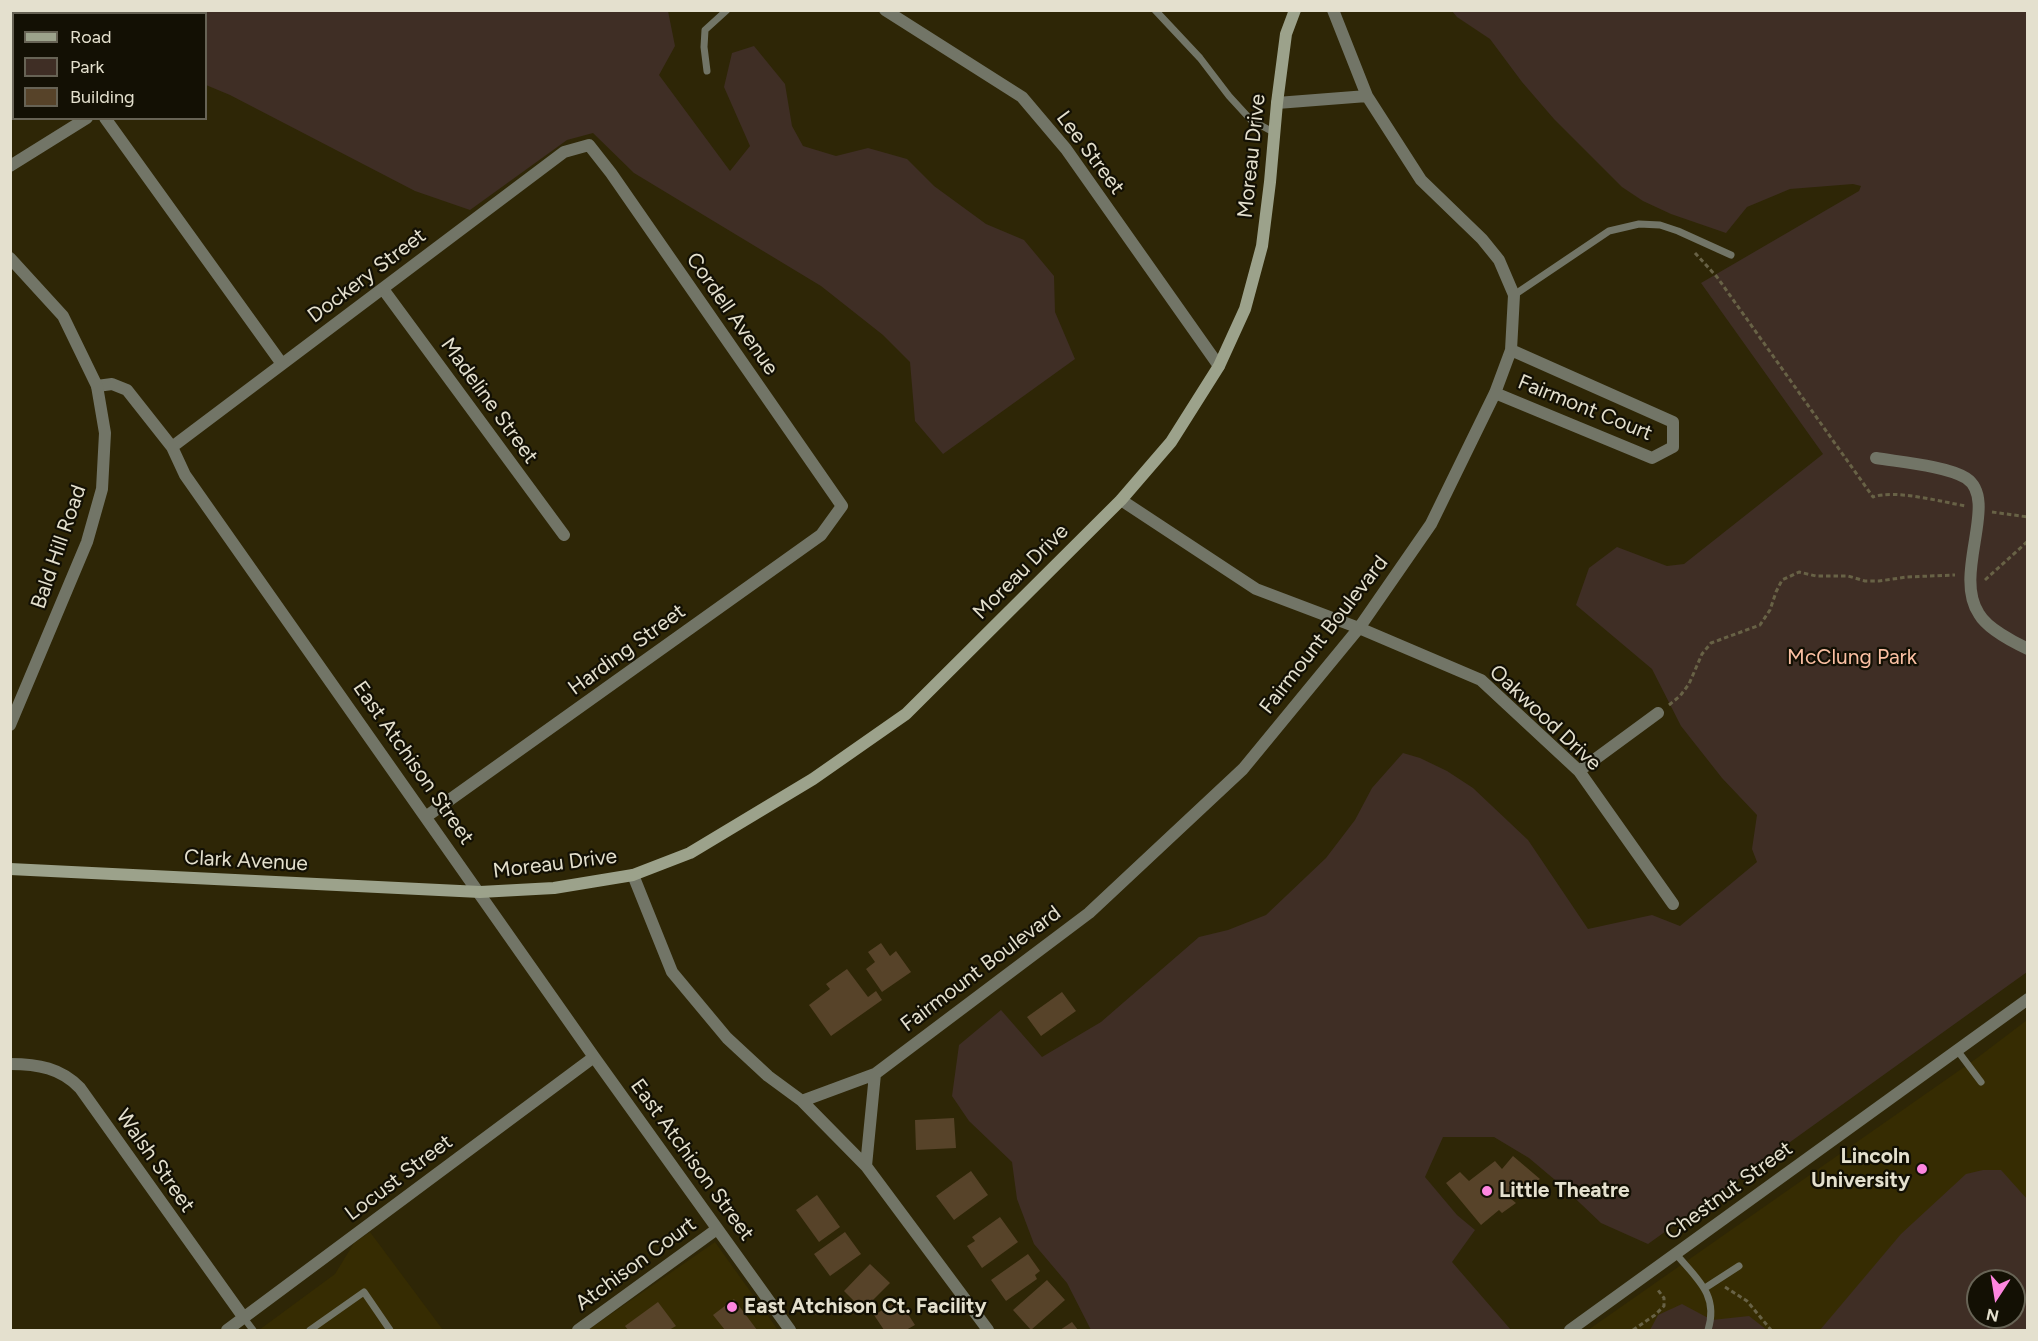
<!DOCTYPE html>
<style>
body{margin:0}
#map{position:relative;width:2038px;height:1341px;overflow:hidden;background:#2e2606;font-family:Figtree,sans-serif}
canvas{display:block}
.frame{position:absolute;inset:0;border:12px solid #e4e0ce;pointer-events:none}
.legend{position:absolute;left:12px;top:12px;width:195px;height:108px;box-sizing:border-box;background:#131004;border:2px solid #676355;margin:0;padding:8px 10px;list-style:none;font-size:18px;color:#e4e0ce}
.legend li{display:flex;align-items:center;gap:12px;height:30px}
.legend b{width:30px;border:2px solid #676355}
.north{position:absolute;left:1966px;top:1269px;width:60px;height:60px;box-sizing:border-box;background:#131004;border:2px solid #676355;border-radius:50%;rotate:192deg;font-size:16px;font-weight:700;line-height:24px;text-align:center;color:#e4e0ce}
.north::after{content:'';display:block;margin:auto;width:21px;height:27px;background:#fe86e0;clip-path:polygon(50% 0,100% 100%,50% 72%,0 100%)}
</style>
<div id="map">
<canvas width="2038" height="1341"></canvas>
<div class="frame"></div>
<ul class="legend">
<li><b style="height:8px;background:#9ca28b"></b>Road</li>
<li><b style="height:16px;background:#3f2e25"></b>Park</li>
<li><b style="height:16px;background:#574329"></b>Building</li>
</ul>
<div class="north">N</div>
</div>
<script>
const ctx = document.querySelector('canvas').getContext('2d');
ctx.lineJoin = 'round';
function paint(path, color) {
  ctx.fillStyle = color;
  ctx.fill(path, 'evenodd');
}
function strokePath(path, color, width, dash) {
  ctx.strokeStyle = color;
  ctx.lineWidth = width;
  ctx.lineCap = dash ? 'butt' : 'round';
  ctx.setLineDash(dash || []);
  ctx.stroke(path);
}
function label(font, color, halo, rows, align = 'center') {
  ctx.font = font + ' Figtree,sans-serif';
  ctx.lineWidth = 4.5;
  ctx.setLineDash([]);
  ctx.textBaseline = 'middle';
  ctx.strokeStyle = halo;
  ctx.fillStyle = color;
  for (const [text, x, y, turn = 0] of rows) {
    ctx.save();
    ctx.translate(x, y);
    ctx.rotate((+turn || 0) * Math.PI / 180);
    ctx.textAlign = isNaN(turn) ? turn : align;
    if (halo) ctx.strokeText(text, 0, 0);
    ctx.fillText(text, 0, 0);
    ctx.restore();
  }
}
paint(new Path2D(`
 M2027 1020V1330H1588L1977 1058ZM1978 1281H2014V1317H1978Z
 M370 1232 443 1330H259L335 1274 354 1243Z
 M715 1242 778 1330H588Z`), '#362c02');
paint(new Path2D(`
 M12 11H668L675 46 659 75 730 171 750 146 724 87 732 53 754 46 785 84 792 126 803 146 836 156 868 148 907 159 934 186 986 224 1024 240 1054 276 1055 312 1075 359 943 454 915 421 910 362 883 335 821 286 634 173 593 133 567 140 470 210 415 191 230 95 206 85V14H16Z
 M1452 11H2027V972L1648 1244 1601 1223 1561 1185 1529 1158 1494 1137H1443L1425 1177 1457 1215 1475 1230 1452 1262 1511 1330H1091L1067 1283 1034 1244 1017 1199 1012 1162 969 1121 952 1096 959 1045 1001 1010 1042 1057 1101 1022 1199 937 1228 930 1266 915 1326 858 1355 820 1372 788 1403 753 1420 758 1447 771 1473 788 1528 840 1588 929 1652 915 1680 926 1757 862 1752 849 1757 815 1722 778 1681 726 1652 669 1576 605 1589 568 1617 547 1667 566 1684 564 1823 454 1701 283 1859 191 1861 186 1853 184 1790 189 1747 207 1726 233 1671 214 1643 201 1622 187 1554 119 1522 82 1490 39 1457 17Z
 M1983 1170H2001L2027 1199V1330H1820L1901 1234 1966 1174ZM1978 1281H2014V1317H1978Z
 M1682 1304 1712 1320 1749 1316 1767 1330H1650L1658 1315Z`), '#3f2e25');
paint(new Path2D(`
 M881 943 890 956 896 951 911 972 882 992 866 969 875 962 868 952Z
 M847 969 868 997 876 991 882 1000 831 1036 809 1005 830 989 826 984Z
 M1062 992 1076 1011 1041 1036 1027 1017Z
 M954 1118 956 1148 916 1150 915 1120Z
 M1513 1156 1540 1179 1510 1198 1516 1203 1502 1213 1499 1210 1481 1225 1446 1183 1460 1172 1469 1181 1495 1161 1502 1169Z
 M971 1171 988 1195 954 1220 936 1196Z
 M817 1195 840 1227 819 1242 796 1210Z
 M1000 1217 1018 1242 982 1268 967 1246 975 1241 972 1237Z
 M845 1232 861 1254 830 1276 814 1254Z
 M1028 1254 1040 1271 1035 1275 1037 1279 1006 1301 991 1280Z
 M870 1264 890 1283 863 1310 844 1291Z
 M1047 1280 1065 1300 1031 1330 1013 1310Z
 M734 1299 757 1330H725L713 1315Z
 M899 1300 915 1325 906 1330H884L874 1315Z
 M658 1302 676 1326 669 1330H628L625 1326Z
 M1072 1322 1078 1330H1060Z`), '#574329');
strokePath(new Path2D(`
 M1695 253 1717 277 1873 497C1895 489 1942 502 1966 506
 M1992 512 2028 517
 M1985 580 2028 541
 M1669 705 1680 696 1689 684 1702 654 1711 643 1760 625 1770 610 1776 592 1782 580 1799 572 1816 576H1848L1865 581H1879L1907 577 1955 575
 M1725 1287 1747 1301 1771 1330
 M1633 1330 1655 1315 1664 1306V1298L1658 1290`), '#686246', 3, [4.5, 3]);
strokePath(new Path2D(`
 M1155 10 1200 58 1229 96 1251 120 1275 133
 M707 71 704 47 705 30 727 10
 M1514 295 1609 231 1639 224 1660 225 1678 231 1731 255
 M1957 1050 1981 1082
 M1676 1254C1697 1279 1719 1295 1708 1330
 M1705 1288 1739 1266
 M244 1318 253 1330
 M310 1330 364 1292 390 1330`), '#727567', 7);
strokePath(new Path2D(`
 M885 10 1022 97 1066 149 1219 366
 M1277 103 1367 96
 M105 118 282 364
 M10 166 87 118
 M383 289 564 535
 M97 386 112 384 127 390 172 447 185 475 594 1057 790 1330
 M1495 393 1652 458 1673 447V422L1511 350
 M172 447 564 152 589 145 611 173 842 506 821 535 427 816
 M1876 458C1900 462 1947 466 1966 478 2000 500 1952 574 1979 614 1987 628 2013 642 2028 649
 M1121 500 1256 589 1359 628 1481 680 1579 771 1673 904
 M1579 771 1658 713
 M633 875 672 972 727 1038 768 1076 802 1101 866 1166 988 1330
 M10 1064C38 1064 61 1068 80 1088L244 1318
 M802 1101 875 1074 1089 913 1243 769 1359 628 1431 524 1495 393 1511 350 1514 295 1499 260 1482 239 1421 180 1367 96 1333 10
 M866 1166 875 1074
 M227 1330 594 1057
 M578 1330 717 1229
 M1570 1330 2028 999`), '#727567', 12);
strokePath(new Path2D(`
 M10 258 63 316 97 386 105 433 102 489 87 542 10 725`), '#727567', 12);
strokePath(new Path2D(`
 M10 869 480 892 554 888 633 875 690 853 813 779 906 714 1121 500 1171 442 1219 366 1245 309 1262 246 1270 182 1277 103 1286 34 1295 10`), '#9ca28b', 12);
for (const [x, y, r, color] of [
 [1922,1169,6,"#fe86e0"],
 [1487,1191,6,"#fe86e0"],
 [732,1307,6,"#fe86e0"]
]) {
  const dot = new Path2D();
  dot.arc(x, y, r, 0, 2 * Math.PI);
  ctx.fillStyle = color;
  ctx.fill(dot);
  strokePath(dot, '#131004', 2);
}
label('21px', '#e4e0ce', '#131004', [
 ["Lee Street",1090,153,53],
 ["Moreau Drive",1252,156,-84],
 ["Dockery Street",367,276,-37],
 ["Cordell Avenue",732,314,55],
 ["Madeline Street",489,401,54],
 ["Fairmont Court",1585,408,22],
 ["Bald Hill Road",59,547,-71],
 ["Moreau Drive",1021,572,-45],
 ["Fairmount Boulevard",1324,635,-52],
 ["Harding Street",627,650,-36],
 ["Oakwood Drive",1545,718,43],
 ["East Atchison Street",413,763,55],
 ["Clark Avenue",246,861,3],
 ["Moreau Drive",555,864,-7],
 ["Fairmount Boulevard",981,969,-37],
 ["East Atchison Street",692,1160,54],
 ["Walsh Street",155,1161,55],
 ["Locust Street",399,1178,-37],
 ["Chestnut Street",1729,1191,-36],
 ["Atchison Court",636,1264,-36]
]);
label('21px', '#fbc0a3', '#131004', [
 ["McClung Park",1852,658]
]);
label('bold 21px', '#e4e0ce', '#131004', [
 ["Lincoln",1910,1157,"right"],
 ["University",1910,1181,"right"],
 ["Little Theatre",1499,1191],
 ["East Atchison Ct. Facility",744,1307]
], 'left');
</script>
